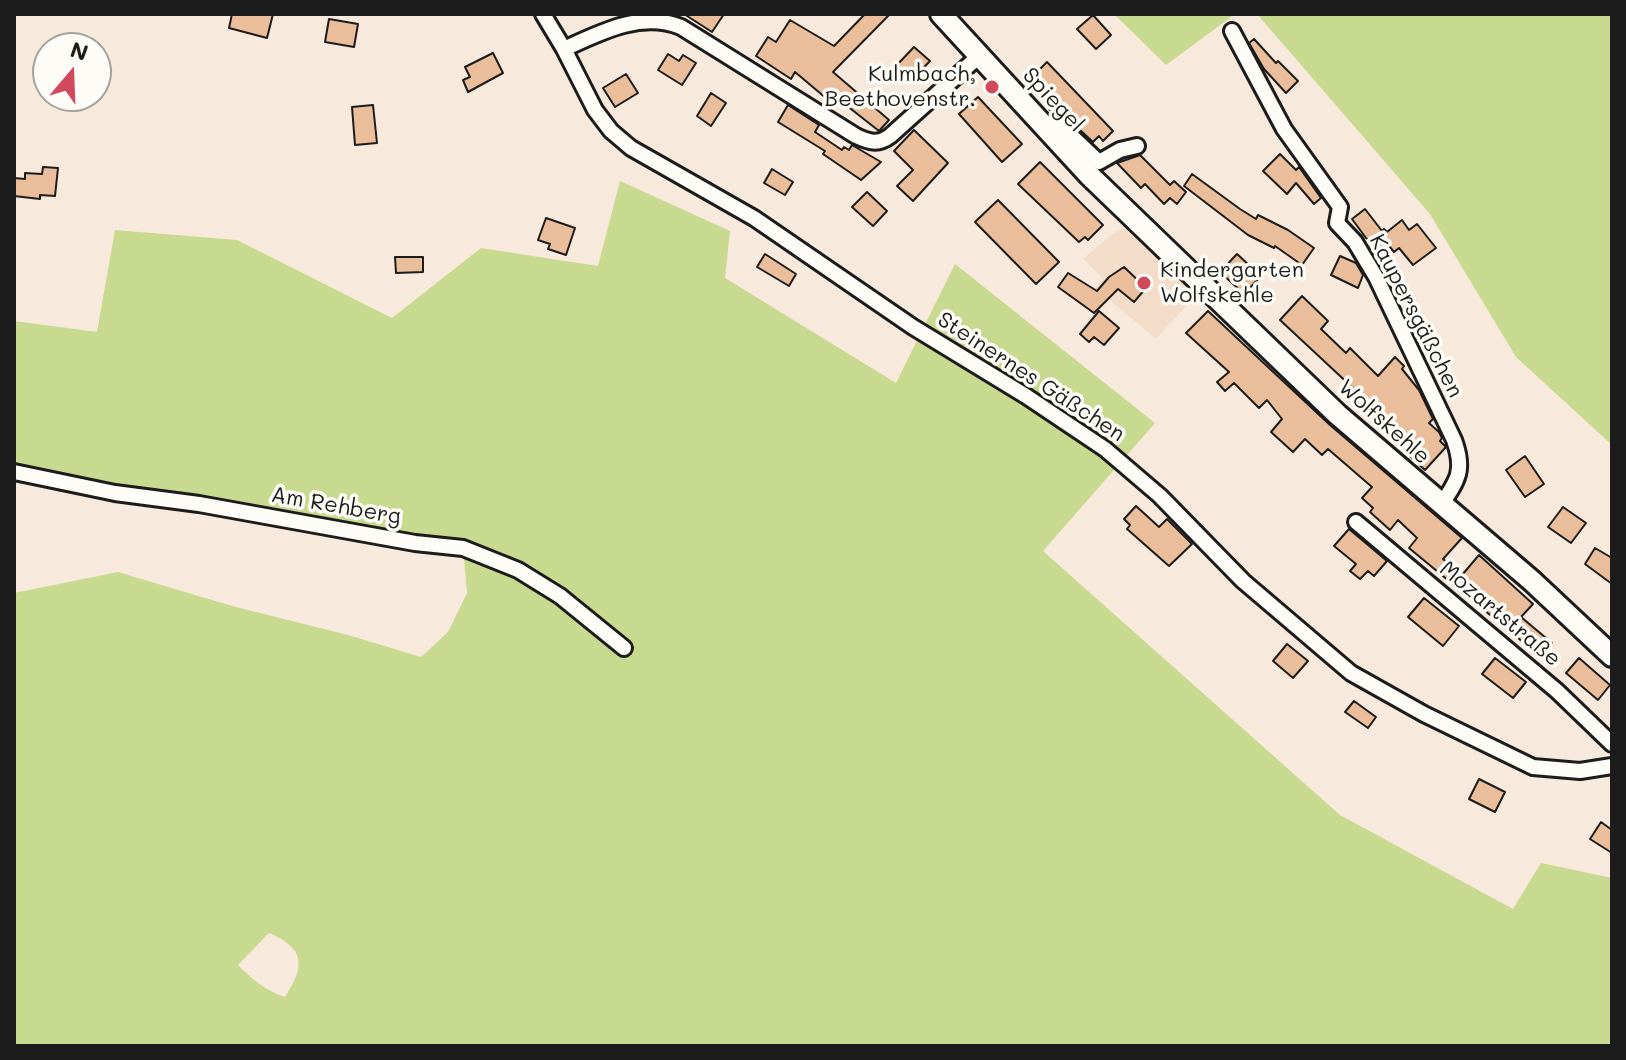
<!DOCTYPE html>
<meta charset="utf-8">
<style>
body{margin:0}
#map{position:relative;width:1626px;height:1060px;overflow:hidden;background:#f7e9db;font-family:Mali,sans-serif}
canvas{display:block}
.frame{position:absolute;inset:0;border:16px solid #1c1c1c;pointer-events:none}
.north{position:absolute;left:32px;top:32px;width:80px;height:80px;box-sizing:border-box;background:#fdfcf7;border:2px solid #a3a29f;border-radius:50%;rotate:19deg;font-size:22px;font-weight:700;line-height:32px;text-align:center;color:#1c1c1c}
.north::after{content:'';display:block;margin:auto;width:28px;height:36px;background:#d1495b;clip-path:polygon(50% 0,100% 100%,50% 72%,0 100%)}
</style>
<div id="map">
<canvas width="1626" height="1060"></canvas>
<div class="frame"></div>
<div class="north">N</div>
</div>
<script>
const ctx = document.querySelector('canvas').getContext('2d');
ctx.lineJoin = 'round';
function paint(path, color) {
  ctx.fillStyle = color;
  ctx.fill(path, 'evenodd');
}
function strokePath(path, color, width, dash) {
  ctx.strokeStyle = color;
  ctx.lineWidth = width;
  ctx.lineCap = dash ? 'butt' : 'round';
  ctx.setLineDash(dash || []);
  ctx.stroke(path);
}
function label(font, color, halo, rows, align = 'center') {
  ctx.font = font + ' Mali,sans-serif';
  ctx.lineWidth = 7;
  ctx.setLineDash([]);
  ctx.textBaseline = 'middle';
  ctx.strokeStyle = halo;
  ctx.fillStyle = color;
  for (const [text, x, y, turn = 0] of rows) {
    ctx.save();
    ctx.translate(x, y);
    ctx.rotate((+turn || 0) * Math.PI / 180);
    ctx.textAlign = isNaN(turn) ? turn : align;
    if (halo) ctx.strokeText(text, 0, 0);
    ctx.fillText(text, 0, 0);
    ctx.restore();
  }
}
paint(new Path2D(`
 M1125 227 1132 229 1199 292 1156 339 1095 288 1103 278 1083 259 1111 235Z`), '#f3dcc8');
paint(new Path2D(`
 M1114 14H1235L1166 65Z
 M1257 14H1612V445L1516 357 1430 214Z
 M620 181 730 231 725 278 896 383 955 264 1155 423 1043 551 1340 815 1513 909 1541 863 1612 878V1046H14V593L118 572 232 606 348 635 421 657 448 632 467 593 463 548 14 472V321L97 332 115 230 237 240 392 318 481 248 598 266ZM269 933C306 949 305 966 285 997 266 991 252 979 238 965Z`), '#c8da8f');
const building = new Path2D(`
 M232 14H273L267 38 229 28Z
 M684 14H724L712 32Z
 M865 14H890L833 72 889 120 879 131 837 98 833 104 795 72 791 79 756 56 768 37 776 42 790 20 834 46Z
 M1093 15 1111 35 1096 49 1077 29Z
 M329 19 358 24 354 47 325 42Z
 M1254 39 1276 63 1278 61 1298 81 1286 93 1264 69 1249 43Z
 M914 47 930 61 910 82 895 67Z
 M493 53 503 73 468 92 463 80 470 77 465 67Z
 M668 54 679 61 683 55 696 63 682 85 658 70Z
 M1047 62 1113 131 1103 141 1099 136 1093 142 1068 119 1063 116 1057 118 1049 109 1054 105 1029 80Z
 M626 74 638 93 615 107 603 88Z
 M711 93 726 103 711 126 697 116Z
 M978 97 1022 144 1002 162 959 114Z
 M373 105 377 143 355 145 352 107Z
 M788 105 819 125 815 132 842 150 844 147 849 150 852 145 881 162 861 180 823 154 825 151 778 122Z
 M914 130 948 163 913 201 897 186 913 170 894 151Z
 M1280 154 1296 170 1299 167 1321 198 1314 204 1296 183 1287 194 1263 171Z
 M1140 155 1170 185 1174 181 1186 192 1177 204 1170 198 1164 204 1145 184 1141 188 1117 163Z
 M1040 162 1103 225 1088 240 1085 237 1079 242 1018 184Z
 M43 167 58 168 55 196 40 195V199L14 196V178L25 179V173L42 174Z
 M772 169 793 182 785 195 764 183Z
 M1192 174 1240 209 1256 219 1258 215 1288 230 1314 248 1302 265 1275 246 1274 248 1248 235 1184 186Z
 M867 192 887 211 873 226 852 207Z
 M998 200 1059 262 1036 284 975 222Z
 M1365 209 1382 231 1384 229 1387 232 1402 220 1409 230 1417 224 1436 248 1413 265 1399 248 1394 252 1389 246 1383 248 1366 238 1352 219Z
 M546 218 575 228 566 255 548 249 550 244 538 240Z
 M765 254 796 274 789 286 757 267Z
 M1237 254 1261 276 1244 294 1220 272Z
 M1340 256 1356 263 1363 275 1358 288 1331 275Z
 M395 257H423V272L396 273Z
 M1124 267 1146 288 1134 302 1118 289 1094 313 1058 287 1068 273 1097 291 1109 277Z
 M1302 296 1328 321 1321 329 1346 353 1350 348 1378 376 1395 357 1404 366 1402 369 1419 390 1433 419 1429 423 1439 432 1442 438 1440 441 1446 447 1425 470 1405 452 1413 444 1280 320Z
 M1099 311 1119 328 1104 345 1094 337 1089 342 1080 334Z
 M1208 311 1330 425 1462 538 1443 559 1462 575 1479 555 1533 604 1521 617 1552 643 1541 657 1409 548 1417 538 1398 520 1390 530 1370 512 1373 508 1362 498 1372 487 1328 449 1322 455 1305 439 1293 452 1271 432 1282 419 1267 400 1259 408 1234 383 1225 391 1217 382 1229 372 1186 333Z
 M1525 456 1544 484 1525 497 1506 470Z
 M1136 506 1159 527 1167 519 1192 544 1169 566 1127 529 1130 525 1124 519Z
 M1563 507 1586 523 1571 543 1548 527Z
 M1349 529 1387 561 1374 576 1368 571 1360 579 1350 571 1356 564 1334 546Z
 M1595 548 1612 558V584L1585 564Z
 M1424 598 1459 626 1443 646 1408 617Z
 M1287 644 1308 661 1293 678 1273 661Z
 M1495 658 1526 682 1513 698 1482 674Z
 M1579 658 1610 685 1598 700 1566 673Z
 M1354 701 1376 717 1368 728 1345 712Z
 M1479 779 1505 792 1495 812 1469 799Z
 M1601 822 1612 830V853L1590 839Z`);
paint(building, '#eabe9a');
strokePath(building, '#1c1c1c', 2);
const street = new Path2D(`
 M543 14 564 49 595 110 611 131 631 148 754 218 913 327 1026 396 1105 449 1160 496 1243 581 1351 673 1424 714 1533 767 1580 771 1612 766
 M1232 31 1284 129 1340 207 1337 223 1355 242 1376 277 1454 440C1465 470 1458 480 1441 505
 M564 49C601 32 641 11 681 27L856 136C869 142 878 145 890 136L979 56
 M1050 133 1062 127 1099 162 1120 150 1137 146
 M14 472 115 493 199 504 415 543 463 548 518 570 560 596 624 648
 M1356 522 1557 691 1612 744`);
const secondary = new Path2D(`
 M941 14 1089 175 1338 415 1532 581 1612 656`);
strokePath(street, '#1c1c1c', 20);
strokePath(secondary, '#1c1c1c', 26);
strokePath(street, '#fdfcf7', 14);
strokePath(secondary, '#fdfcf7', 20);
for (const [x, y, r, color] of [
 [992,87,8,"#d1495b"],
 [1144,283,8,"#d1495b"]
]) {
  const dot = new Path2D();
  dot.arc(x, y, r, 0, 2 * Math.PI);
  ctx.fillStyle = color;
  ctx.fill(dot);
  strokePath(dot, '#fdfcf7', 3);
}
label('22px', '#1c1c1c', '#fdfcf7', [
 ["Kulmbach,",976,74],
 ["Beethovenstr.",976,99],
 ["Kindergarten",1160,270,"left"],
 ["Wolfskehle",1160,295,"left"]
], 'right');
label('22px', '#1c1c1c', '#fdfcf7', [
 ["Spiegel",1053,100,47],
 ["Kaupersgäßchen",1416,316,63],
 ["Steinernes Gäßchen",1031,377,33],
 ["Wolfskehle",1384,422,42],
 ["Am Rehberg",336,506,10],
 ["Mozartstraße",1500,614,40]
]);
</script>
